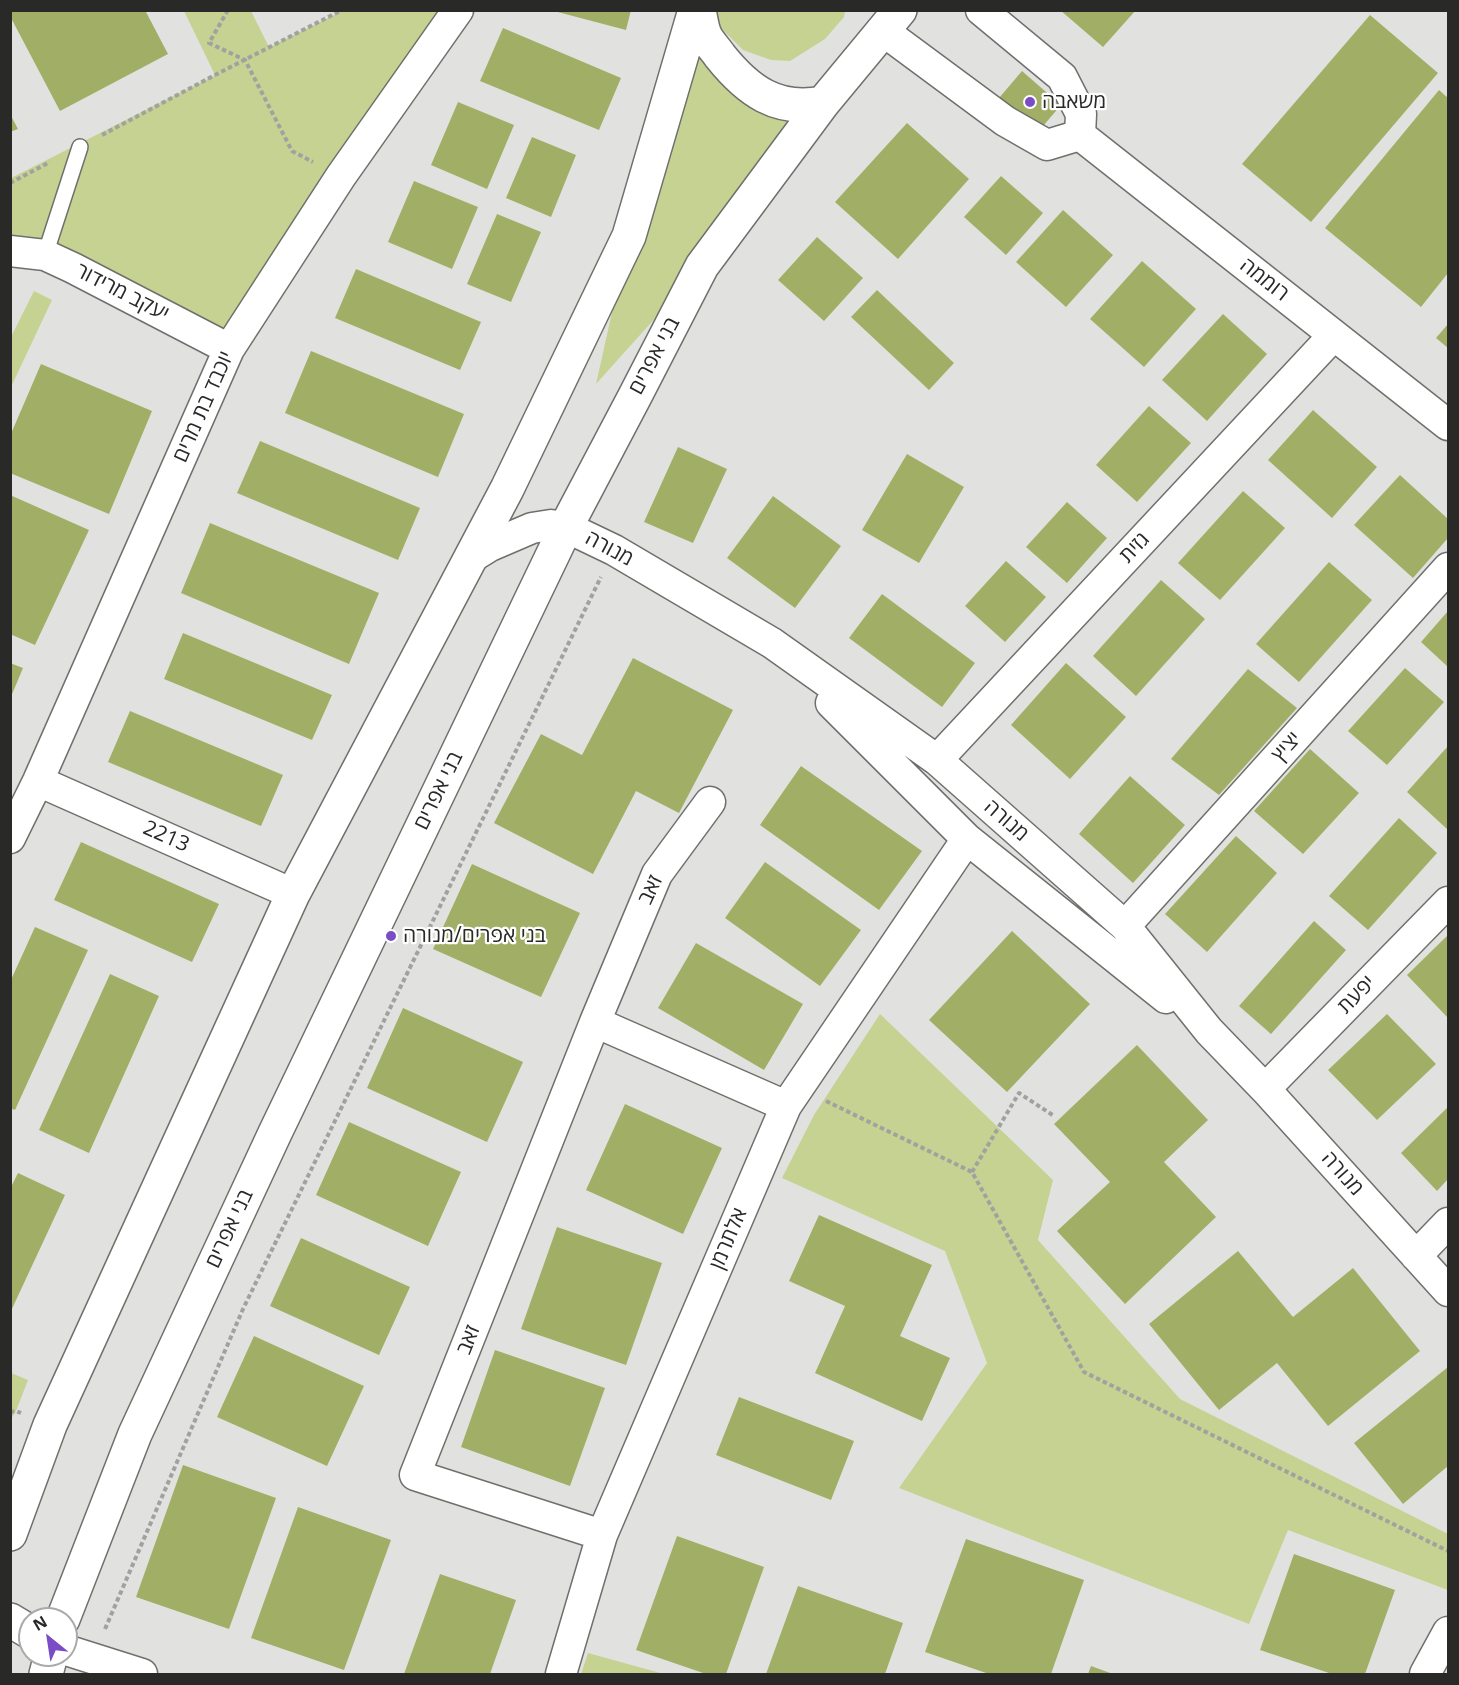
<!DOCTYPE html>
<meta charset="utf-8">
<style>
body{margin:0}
#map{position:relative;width:1459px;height:1685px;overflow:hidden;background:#e1e2df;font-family:"Open Sans",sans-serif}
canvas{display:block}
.frame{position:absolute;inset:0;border:12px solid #292a28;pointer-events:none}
.north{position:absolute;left:18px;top:1607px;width:60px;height:60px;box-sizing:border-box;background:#fff;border:2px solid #a9aaa9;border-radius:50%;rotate:330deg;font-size:16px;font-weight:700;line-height:24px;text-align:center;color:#292a28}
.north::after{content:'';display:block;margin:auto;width:21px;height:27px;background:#7a4cc5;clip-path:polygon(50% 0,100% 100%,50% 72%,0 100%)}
</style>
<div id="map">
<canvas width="1459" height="1685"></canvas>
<div class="frame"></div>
<div class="north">N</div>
</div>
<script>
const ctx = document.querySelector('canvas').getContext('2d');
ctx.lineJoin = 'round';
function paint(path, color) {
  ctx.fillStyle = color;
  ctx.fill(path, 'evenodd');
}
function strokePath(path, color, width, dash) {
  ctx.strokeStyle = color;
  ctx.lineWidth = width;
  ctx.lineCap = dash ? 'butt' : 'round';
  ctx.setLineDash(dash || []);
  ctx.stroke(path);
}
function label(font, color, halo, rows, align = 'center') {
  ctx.font = font + ' "Open Sans","Noto Sans Hebrew",sans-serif';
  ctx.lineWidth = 4.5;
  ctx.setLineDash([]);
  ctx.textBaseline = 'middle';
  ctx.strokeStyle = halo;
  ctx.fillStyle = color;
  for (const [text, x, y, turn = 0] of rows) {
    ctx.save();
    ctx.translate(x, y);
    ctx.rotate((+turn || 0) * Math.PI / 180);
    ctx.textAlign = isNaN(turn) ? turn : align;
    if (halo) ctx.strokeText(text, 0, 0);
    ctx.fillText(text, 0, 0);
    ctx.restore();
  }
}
paint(new Path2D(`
 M184 11H251L269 47 342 11H458L229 349 11 248V178L215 75Z
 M713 11H845L844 17 825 39 790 61 771 60 743 50 720 27Z
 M706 36 806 106 702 266 596 384 629 236Z
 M34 291 52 300 11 387V337Z
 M880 1014 1053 1180 1038 1240 1180 1399 1448 1534V1590L1288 1530 1249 1624 899 1488 987 1363 945 1251 782 1178 814 1115Z
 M11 1373 28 1380 16 1411 11 1419Z
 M588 1653 664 1674H581Z`), '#c5d292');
paint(new Path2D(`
 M10 10H145L168 54 60 111 10 16Z
 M550 10H631L626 30Z
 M1060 10H1136L1103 47Z
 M1370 15 1438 73 1311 222 1242 164Z
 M503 28 621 78 599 130 480 81Z
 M1022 71 1061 105 1038 132 999 98Z
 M1439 90 1448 98V273L1421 307 1325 228Z
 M458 102 514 125 487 189 431 165Z
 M10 114 18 129 10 132Z
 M907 123 969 179 898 259 835 202Z
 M532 137 576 155 551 217 506 198Z
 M1001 176 1043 213 1006 255 964 217Z
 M414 181 478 207 452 269 388 242Z
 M1063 210 1113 255 1066 307 1016 262Z
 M497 214 541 232 511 302 467 284Z
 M817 237 863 278 824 321 778 280Z
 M1142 261 1196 309 1144 367 1090 319Z
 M356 269 481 322 460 370 335 318Z
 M877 290 954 363 929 390 851 317Z
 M1223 314 1267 354 1207 421 1162 380Z
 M1448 324V348L1436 338Z
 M311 351 464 414 438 477 285 413Z
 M41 364 152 411 109 514 10 473V436Z
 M1149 406 1191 443 1137 502 1096 465Z
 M1313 410 1377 467 1332 518 1268 460Z
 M260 441 420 508 398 560 237 493Z
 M678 447 727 469 693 543 644 522Z
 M907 454 964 487 919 563 862 530Z
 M1400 475 1448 519V538L1413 578 1354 525Z
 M1243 491 1285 528 1220 600 1178 563Z
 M10 495 89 530 35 645 10 634Z
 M773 496 841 546 795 608 727 558Z
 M1067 502 1107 538 1067 583 1026 547Z
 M210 523 379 593 349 664 181 593Z
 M1006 561 1046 597 1005 642 965 606Z
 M1329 562 1372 600 1299 682 1256 644Z
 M1161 580 1205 619 1136 696 1093 656Z
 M882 594 975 663 942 707 849 638Z
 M1448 611V667L1421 642Z
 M183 633 332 695 312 740 164 679Z
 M633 658 733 710 679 813 636 791 593 874 494 823 541 734 582 755Z
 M10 663 23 668 10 699Z
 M1066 663 1126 717 1070 779 1011 725Z
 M1405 668 1444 702 1387 765 1348 731Z
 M1248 669 1297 708 1219 795 1171 759Z
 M130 711 283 775 261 826 108 762Z
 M1448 746V830L1407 792Z
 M1310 749 1359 793 1303 854 1254 811Z
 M801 766 922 851 879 910 760 825Z
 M1130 776 1185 825 1133 883 1079 834Z
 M1399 818 1437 853 1368 930 1329 896Z
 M1236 836 1277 873 1207 952 1165 914Z
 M81 842 219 904 192 962 54 900Z
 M765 862 861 930 820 986 725 918Z
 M472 864 580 913 541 997 433 949Z
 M1314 921 1346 950 1271 1034 1239 1006Z
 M35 927 88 950 15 1110 10 1108V982Z
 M1012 931 1090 1004 1007 1092 929 1020Z
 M1448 935V1018L1407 975Z
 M696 943 803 1004 764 1070 658 1008Z
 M110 974 159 996 89 1153 39 1130Z
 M403 1008 523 1062 487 1142 367 1088Z
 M1387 1014 1436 1064 1377 1120 1328 1070Z
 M1137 1045 1208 1120 1164 1162 1216 1217 1125 1304 1057 1231 1110 1182 1054 1124Z
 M625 1104 722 1148 683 1234 586 1190Z
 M1448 1107V1179L1437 1191 1401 1153Z
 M349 1122 461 1172 428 1246 316 1195Z
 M18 1173 65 1195 10 1313V1189Z
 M819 1215 932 1265 900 1336 950 1358 922 1421 815 1373 845 1306 789 1281Z
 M557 1227 662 1263 626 1365 521 1329Z
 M301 1238 410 1287 379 1355 270 1306Z
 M1238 1251 1293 1317 1353 1268 1420 1351 1328 1426 1277 1363 1219 1410 1149 1324Z
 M254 1336 364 1386 327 1466 217 1417Z
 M495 1350 605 1388 570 1486 461 1447Z
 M1448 1367V1466L1403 1504 1354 1443Z
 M739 1397 854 1441 831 1500 716 1455Z
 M183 1465 276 1498 229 1629 136 1597Z
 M298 1507 391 1540 344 1670 251 1638Z
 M677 1536 764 1567 726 1674H706L636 1650Z
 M966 1539 1084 1580 1051 1674H989L925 1652Z
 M1294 1554 1395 1590 1365 1674H1332L1260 1650Z
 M440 1574 516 1600 490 1674H404Z
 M798 1586 903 1623 885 1674H766Z
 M1091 1666 1113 1674H1088Z`), '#a1af66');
const lane = new Path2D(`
 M45 255 80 147`);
const street = new Path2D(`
 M882 30 1005 121 1047 145 1080 135 1081 114 1062 77 981 10
 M1080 135 1448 425
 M10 251 45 255 73 268 229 349
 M469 559 490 546 532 528 551 525 566 527 614 550 772 643 937 760 1125 926 1209 1031 1265 1089 1448 1291
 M831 703 967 839 1166 998
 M937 760 1333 336
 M38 781 293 894
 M10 838 38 781 229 349 341 176 458 10
 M1125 926 1448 568
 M595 1022 657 874 710 802
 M1265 1089 1448 902
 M1416 1256 1448 1223
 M602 1535 415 1475 595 1022 786 1106
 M66 1650 142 1674
 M561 1674 602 1535 786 1106 967 839
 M1425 1674 1448 1632`);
const secondary = new Path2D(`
 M699 10C701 19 702 30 706 37 710 44 716 50 720 56 748 91 777 112 823 103
 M10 1534 50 1425 293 894 507 489 629 236 695 10
 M63 1619 135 1434 275 1133 566 527 635 396 702 266 823 103 900 10
 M10 1620 30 1632
 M46 1674 51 1655`);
strokePath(lane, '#6f6f6c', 18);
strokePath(street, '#6f6f6c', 33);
strokePath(secondary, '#6f6f6c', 36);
strokePath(new Path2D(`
 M228 10 209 43 245 60 292 151 313 162
 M102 135 215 75 342 10
 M10 183 50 162
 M826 1101 972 1172 1084 1372 1448 1551
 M972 1172 1019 1093 1054 1116
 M10 1412 16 1411 21 1413
 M105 1629 243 1309 601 577`), '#a1a29f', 4, [4.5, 3]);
strokePath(lane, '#fff', 15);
strokePath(street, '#fff', 30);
strokePath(secondary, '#fff', 33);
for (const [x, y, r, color] of [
 [1030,102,6,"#7a4cc5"],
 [391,936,6,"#7a4cc5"]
]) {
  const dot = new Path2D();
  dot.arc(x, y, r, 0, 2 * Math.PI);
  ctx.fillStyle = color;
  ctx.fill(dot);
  strokePath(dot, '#fff', 2);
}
label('21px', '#292a28', '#fff', [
 ["משאבה",1042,102],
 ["בני אפרים/מנורה",403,936]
], 'left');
label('21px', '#292a28', '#fff', [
 ["רוממה",1264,280,38],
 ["יעקב מרידור",122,293,27],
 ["בני אפרים",655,356,-62],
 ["יוכבד בת מרים",204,407,-66],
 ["גזית",1135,548,-47],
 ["מנורה",609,549,28],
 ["יציץ",1287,747,-48],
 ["בני אפרים",439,791,-64],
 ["מנורה",1006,821,41],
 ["2213",166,837,24],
 ["זאב",651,890,-65],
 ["יפעת",1357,995,-46],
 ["מנורה",1342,1174,48],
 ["בני אפרים",230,1229,-65],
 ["אלתרמן",729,1239,-67],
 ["זאב",469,1340,-68]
]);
</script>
